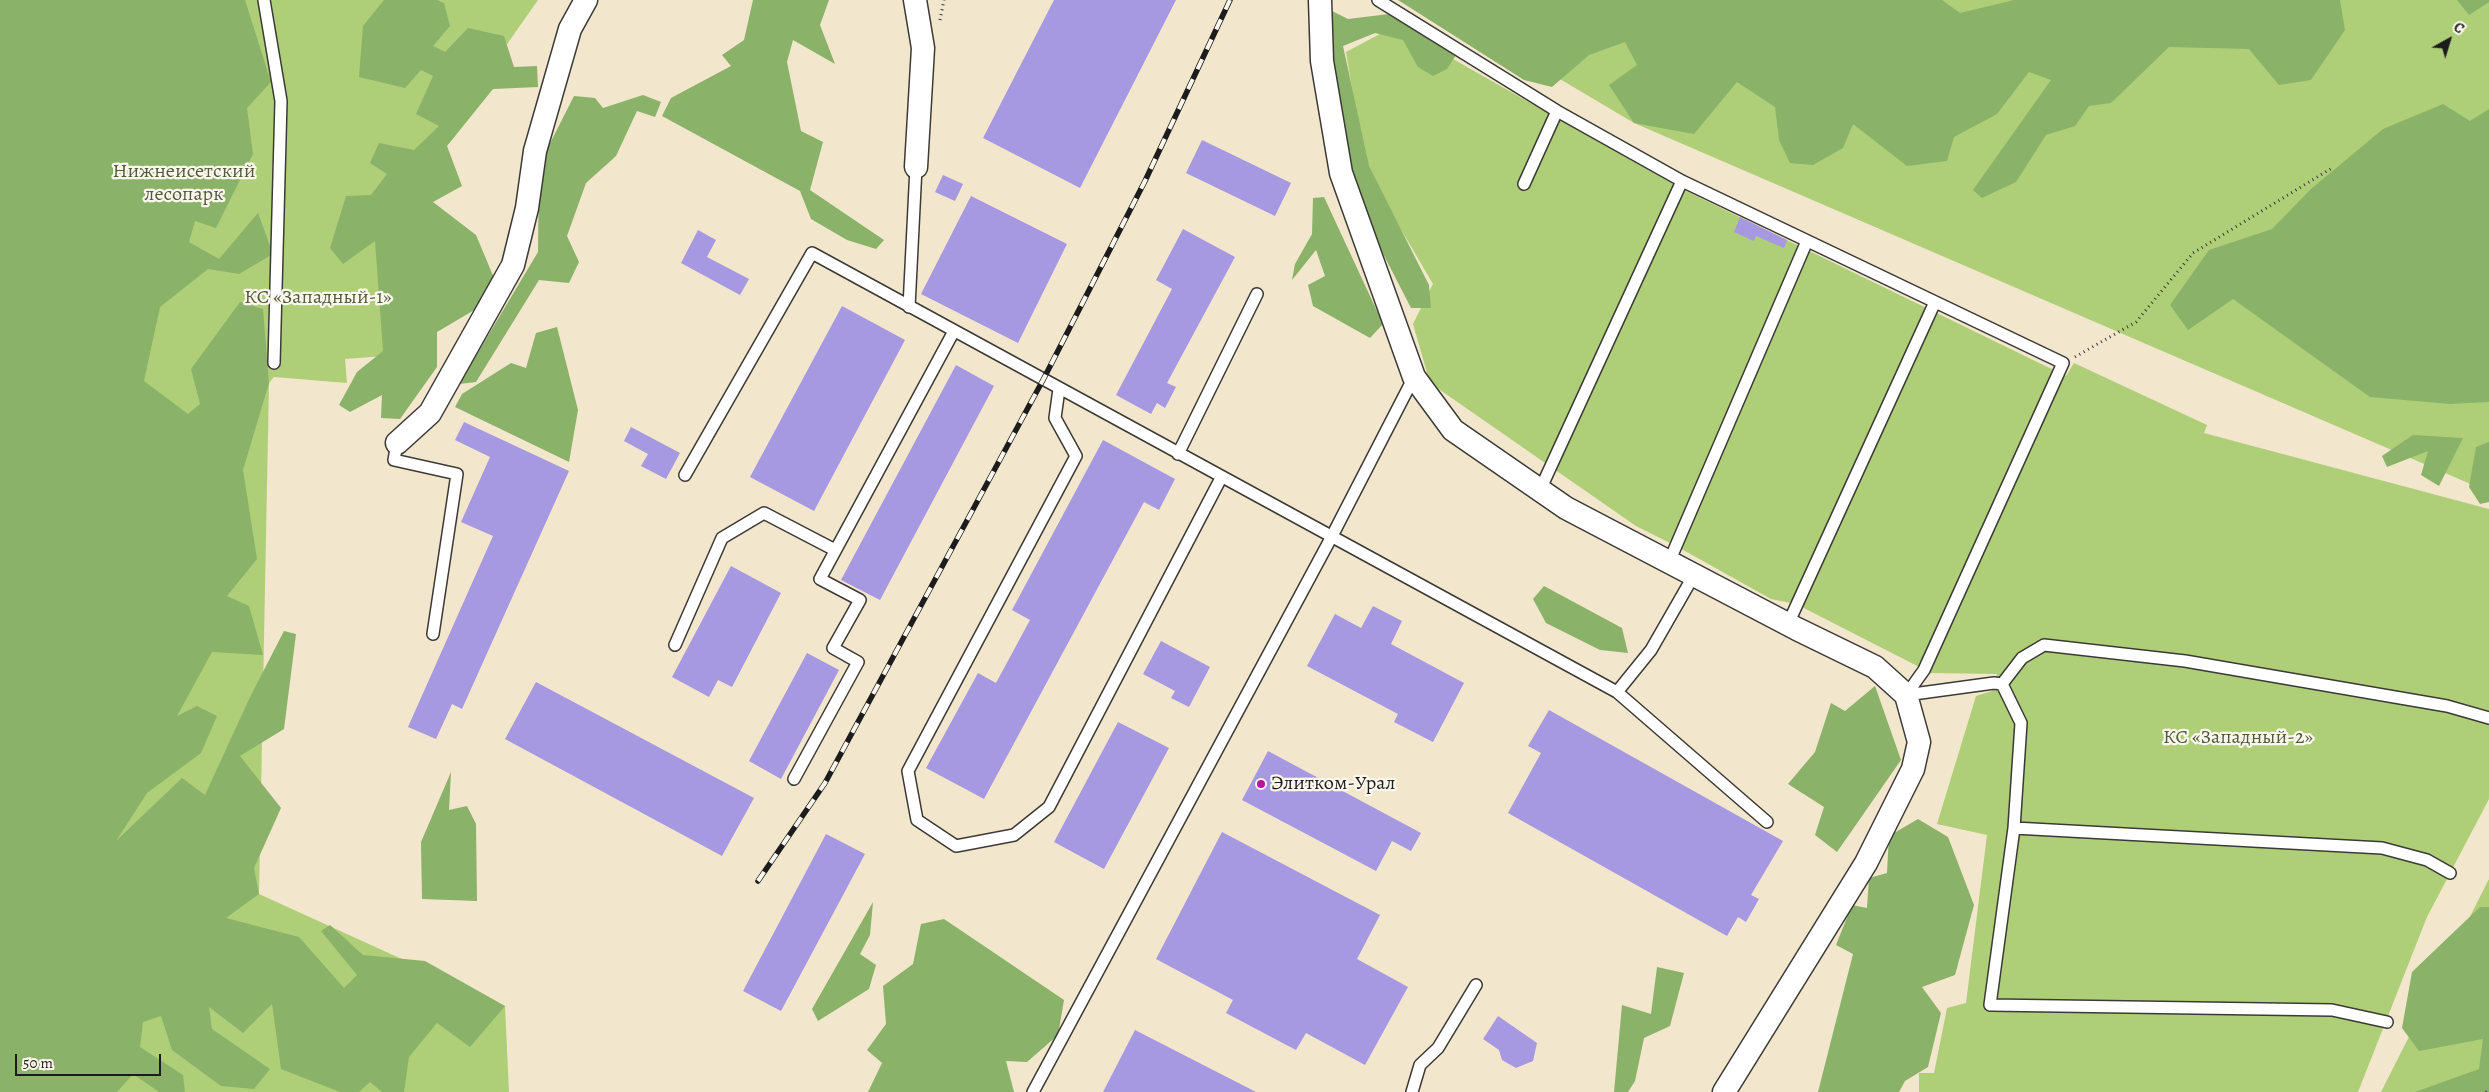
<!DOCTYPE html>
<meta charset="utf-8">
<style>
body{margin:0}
#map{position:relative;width:2489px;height:1092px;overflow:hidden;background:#f2e6cc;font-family:Alegreya,serif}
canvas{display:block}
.north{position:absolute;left:2424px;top:15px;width:50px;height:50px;-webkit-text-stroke:4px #fbf7ec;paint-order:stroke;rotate:39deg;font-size:14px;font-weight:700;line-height:20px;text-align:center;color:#1c1c1c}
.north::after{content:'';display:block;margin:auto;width:18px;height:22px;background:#1c1c1c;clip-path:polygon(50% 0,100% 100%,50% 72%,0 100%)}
.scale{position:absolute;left:15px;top:1054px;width:146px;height:22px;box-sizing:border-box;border:2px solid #1c1c1c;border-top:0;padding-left:6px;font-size:15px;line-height:18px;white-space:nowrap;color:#1c1c1c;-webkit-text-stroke:4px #fbf7ec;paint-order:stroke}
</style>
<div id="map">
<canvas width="2489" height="1092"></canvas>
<div class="north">С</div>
<div class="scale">50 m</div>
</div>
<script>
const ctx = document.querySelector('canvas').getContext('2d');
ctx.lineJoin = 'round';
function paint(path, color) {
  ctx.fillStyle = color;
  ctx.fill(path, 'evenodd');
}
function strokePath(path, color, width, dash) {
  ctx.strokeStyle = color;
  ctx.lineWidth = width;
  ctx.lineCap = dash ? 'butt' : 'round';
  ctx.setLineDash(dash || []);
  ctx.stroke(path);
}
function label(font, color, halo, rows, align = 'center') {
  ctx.font = font + ' Alegreya,serif';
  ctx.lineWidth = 4.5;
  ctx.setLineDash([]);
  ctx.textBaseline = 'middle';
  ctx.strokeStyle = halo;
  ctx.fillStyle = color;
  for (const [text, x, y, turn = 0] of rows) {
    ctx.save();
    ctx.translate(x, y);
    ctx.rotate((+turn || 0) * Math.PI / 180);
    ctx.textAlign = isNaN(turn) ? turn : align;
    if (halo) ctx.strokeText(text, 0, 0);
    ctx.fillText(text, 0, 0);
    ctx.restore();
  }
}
paint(new Path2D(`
 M0 0H538L371 238 383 239 385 356 345 359 347 383 274 377 269 383 259 894 505 1006 509 1092H0Z
 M1427 0H2489V492L1634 123Z
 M1395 26 1680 188 2066 376 2074 363 2207 425 2204 433 2489 509V799L2427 917 2358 1092H1919V1073H1934L1947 1008 1966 1003 1987 835 1937 824 1976 696 1992 691 1997 674 1931 673 1796 604 1771 599 1676 546 1636 526 1430 383 1413 324 1433 284 1365 168 1346 52Z
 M2489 879V1092H2381Z`), '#aecf78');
paint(new Path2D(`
 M0 0H245L271 82 247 108 253 154 216 228 195 221 189 242 219 259 258 213 273 254 239 274 208 269 160 307 144 381 188 414 200 404 191 369 240 302 263 309 269 383 243 470 257 559 227 596 249 606 263 655 212 652 177 716 197 706 217 716 201 753 147 793 116 841 182 778 205 795 250 697 284 631 296 634 284 729 240 756 281 808 254 868 259 894 226 918 299 937 344 988 357 975 321 931 330 925 363 955 425 961 505 1006 470 1047 437 1023 409 1057 404 1092H382L370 1082 359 1092H340L281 1069 272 1004 243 1033 209 1007 212 1029 270 1069 254 1089 221 1086 172 1050 161 1016 143 1022 140 1047 183 1075 185 1092H159L133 1074 117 1092H0Z
 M384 0H437L444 3 450 26 433 46 445 52 468 28 504 36 514 67 537 66 538 87 493 89 447 146 462 186 433 202 476 235 494 278 476 309 437 332V367L400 419 381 418 382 395 350 412 339 405 357 372 383 351 375 241 343 264 330 248 346 196 371 195 387 174 370 163 379 143 414 150 439 126 416 114 433 76 421 70 405 88 359 77 363 26Z
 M753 0H829L820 25 835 64 793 40 787 62 801 131 823 142 810 190 884 240 876 249 847 240 811 219 800 191 662 116 671 98 731 66 722 55 744 40Z
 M1398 0H1942L1960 13 2014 0H2340L2345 30 2311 80 2279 85 2249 49 2169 47 2111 103 2089 106 2075 126 2046 135 2016 182 1982 198 1973 190 2051 80 2029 72 1997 114 1954 137 1947 161 1907 166 1853 124 1843 148 1813 165 1790 163 1779 140 1775 107 1737 82 1694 134 1634 123 1609 85 1637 65 1625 42 1589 55 1552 87 1524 80Z
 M2457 0H2489V2L2469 15Z
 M1328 9 1348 19 1389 14 1456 55 1447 69 1433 76 1418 67 1403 40 1375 33 1343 46 1369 166 1429 285 1431 308H1411L1354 197 1329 66Z
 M643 95 661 102 655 117 637 111 616 156 586 183 567 236 579 262 569 283 539 280 476 382 459 384 538 252 539 165 574 96 595 98 603 108Z
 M2443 104 2470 121 2489 109V402L2450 404 2370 397 2233 299 2188 330 2170 305 2209 250 2272 229 2311 189 2383 129Z
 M1324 197 1383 324 1370 338 1313 306 1308 285 1325 276 1316 250 1292 280 1295 264 1312 234 1313 198Z
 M557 327 578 410 569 462 455 407 462 394 511 363 526 368 536 333Z
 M2413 435 2463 438 2439 486 2421 475 2428 451 2387 467 2382 456Z
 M2489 442V502L2480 504 2469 487 2476 447Z
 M1544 586 1622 628 1628 653 1600 650 1546 623 1533 599Z
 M1875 686 1901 760 1837 852 1815 835 1824 807 1788 784 1815 752 1831 703 1845 711Z
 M451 772 449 810 467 806 476 824 477 901 422 899 421 842Z
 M1918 819 1948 837 1974 905 1955 975 1922 987 1941 1013 1928 1067 1905 1081 1899 1092H1818L1853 954 1836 945 1852 905 1867 908 1869 878 1887 873 1889 836Z
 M873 902 870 935 860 954 876 965 869 989 818 1021 812 1009Z
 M2480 907H2489V1092H2415L2479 1069 2483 1039 2419 1051 2402 1028 2412 972Z
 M944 919 1064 1000 1058 1035 1027 1062 1006 1061 1014 1092H868L882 1063 867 1050 886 1024 883 986 913 964 921 924Z
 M1657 967 1684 973 1670 1026 1644 1038 1635 1081 1628 1092H1614L1622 1005 1651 1014Z`), '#8ab268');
paint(new Path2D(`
 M1054 0H1176L1080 188 983 138Z
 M1202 140 1291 183 1275 216 1186 173Z
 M943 175 963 184 955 201 935 192Z
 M971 196 1067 244 1018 343 921 294Z
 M1740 217 1787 240 1784 248 1756 236 1754 241 1734 232Z
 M1183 229 1235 257 1167 383 1176 387 1165 408 1157 403 1151 414 1116 395 1172 289 1156 280Z
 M698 230 716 240 707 257 749 279 740 295 681 263Z
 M842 306 905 340 814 511 750 477Z
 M956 365 994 386 880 600 841 580Z
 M464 422 569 471 462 709 452 704 436 739 408 727 493 536 461 522 490 457 455 440Z
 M631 427 680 453 666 479 641 466 648 454 624 441Z
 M1103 440 1175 479 1159 510 1144 502 984 799 926 768 978 673 996 683 1030 620 1012 610Z
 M731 566 781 593 732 687 718 680 709 697 672 677Z
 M1373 606 1402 621 1391 644 1464 683 1433 742 1394 722 1398 714 1307 666 1335 614 1361 628Z
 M1161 641 1210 667 1189 707 1171 698 1175 691 1143 674Z
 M807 653 839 670 781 779 749 761Z
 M536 682 754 798 722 856 505 739Z
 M1549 710 1783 841 1751 895 1759 899 1746 922 1738 917 1727 936 1508 813 1541 753 1528 746Z
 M1118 722 1169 748 1104 869 1054 842Z
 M1268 751 1421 833 1411 851 1392 841 1376 871 1242 800Z
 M1222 832 1380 915 1357 959 1408 987 1365 1065 1306 1033 1296 1050 1226 1013 1233 1000 1156 959Z
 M826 834 865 854 781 1011 743 991Z
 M1498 1016 1537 1043 1533 1061 1516 1068 1502 1060 1499 1050 1483 1039Z
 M1135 1030 1256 1092H1103Z`), '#a698e1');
const lane = new Path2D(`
 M264 0 281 101 274 363
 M1378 0 1557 111 1682 181 2063 363 1924 670 1906 695 1994 683 2002 684 2022 658 2044 645 2185 661 2447 706 2489 718
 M1524 184 1557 111
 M909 307 916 167
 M1059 389 1055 418 1076 456 908 771 917 820 956 846 1014 835 1049 807 1221 478
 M397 443 394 460 457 474 433 634
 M1178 454 1257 294
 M685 475 812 253 1617 692
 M1540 490 1682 181
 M1669 562 1807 241
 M1694 575 1651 650 1617 692 1767 822
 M1788 624 1935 302
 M675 645 722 538 764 513 835 550
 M2002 684 2021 723 2014 828 1990 1005 2332 1010 2387 1022
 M794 779 858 662 833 648 860 600 820 579 954 331
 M2014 828 2382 848 2427 860 2450 873
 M1033 1092 1331 538 1414 377
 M1412 1092 1420 1065 1438 1048 1476 985`);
const street = new Path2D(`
 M915 0 923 48 916 167
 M1320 0 1322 61 1341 173 1414 377 1453 430 1566 508 1797 629 1875 667 1906 695 1919 742 1913 769 1866 863 1724 1092
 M397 443 430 413 513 265 527 208 535 151 570 29 586 0`);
strokePath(lane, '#3c3a36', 14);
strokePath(street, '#3c3a36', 25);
strokePath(new Path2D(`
 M940 20 944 0
 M2075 357 2136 322 2193 253 2332 168
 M2486 1092 2489 1090`), '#3c3a36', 3, [1, 4]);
strokePath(lane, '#fff', 11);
strokePath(street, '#fff', 22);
const rail = new Path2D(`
 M758 881 825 783 1043 380 1145 181 1230 0`);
strokePath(rail, '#1c1c1c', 5.5);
strokePath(rail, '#fbf7ec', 4, [11]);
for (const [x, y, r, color] of [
 [1261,784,5,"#b5179e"]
]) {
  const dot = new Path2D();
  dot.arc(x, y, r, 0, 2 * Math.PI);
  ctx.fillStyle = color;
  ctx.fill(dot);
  strokePath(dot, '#fbf7ec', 2);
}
label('20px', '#4f5b3c', '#fbf7ec', [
 ["Нижнеисетский",184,172],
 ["лесопарк",184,195],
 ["КС «Западный-1»",318,298],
 ["КС «Западный-2»",2238,738]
]);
label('20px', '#1c1c1c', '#fbf7ec', [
 ["Элитком-Урал",1271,784]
], 'left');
</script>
